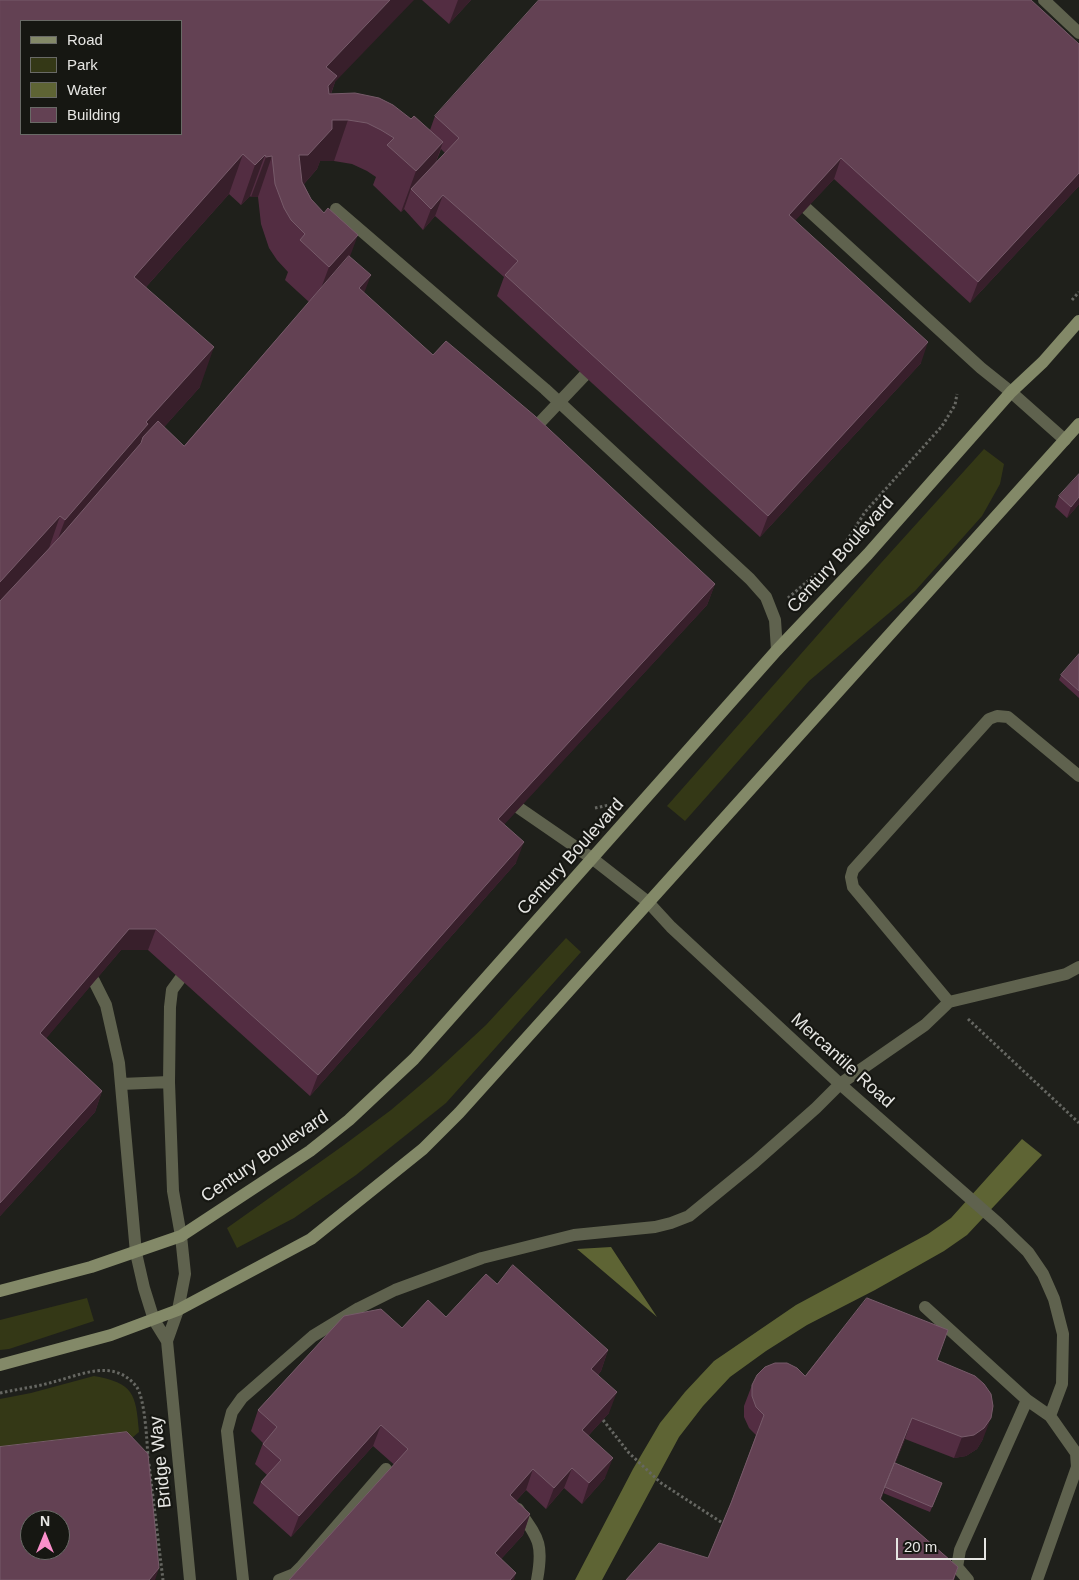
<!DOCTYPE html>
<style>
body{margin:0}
#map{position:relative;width:1079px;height:1580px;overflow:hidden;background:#1f201b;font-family:Arial,sans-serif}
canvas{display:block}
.legend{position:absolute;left:20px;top:20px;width:162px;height:115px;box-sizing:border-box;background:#161712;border:1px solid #696a66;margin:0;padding:6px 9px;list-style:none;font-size:15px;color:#e6e6e3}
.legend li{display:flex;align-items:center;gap:10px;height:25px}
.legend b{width:25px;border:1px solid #696a66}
.north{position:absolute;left:20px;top:1510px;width:50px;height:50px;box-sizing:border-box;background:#161712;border:1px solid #696a66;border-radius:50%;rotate:0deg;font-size:14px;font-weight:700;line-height:20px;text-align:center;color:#e6e6e3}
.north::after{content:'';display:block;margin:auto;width:18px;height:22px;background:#f98fca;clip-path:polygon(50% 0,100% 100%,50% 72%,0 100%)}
.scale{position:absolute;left:896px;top:1538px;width:90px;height:22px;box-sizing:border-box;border:2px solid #e6e6e3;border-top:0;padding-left:6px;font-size:15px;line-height:18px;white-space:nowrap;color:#e6e6e3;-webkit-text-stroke:4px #161712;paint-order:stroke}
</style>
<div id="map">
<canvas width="1079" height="1580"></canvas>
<ul class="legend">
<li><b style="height:6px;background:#838968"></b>Road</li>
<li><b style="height:14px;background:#343816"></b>Park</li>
<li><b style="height:14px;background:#5e6434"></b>Water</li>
<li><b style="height:14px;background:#634153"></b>Building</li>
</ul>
<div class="north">N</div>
<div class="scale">20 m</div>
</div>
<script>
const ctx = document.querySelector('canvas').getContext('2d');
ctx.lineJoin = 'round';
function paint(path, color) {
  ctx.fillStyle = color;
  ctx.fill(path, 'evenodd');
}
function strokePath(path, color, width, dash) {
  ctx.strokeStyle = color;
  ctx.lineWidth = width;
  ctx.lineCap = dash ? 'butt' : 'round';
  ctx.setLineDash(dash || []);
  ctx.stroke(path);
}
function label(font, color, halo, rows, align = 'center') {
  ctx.font = font + ' Arial,sans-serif';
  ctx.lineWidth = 4.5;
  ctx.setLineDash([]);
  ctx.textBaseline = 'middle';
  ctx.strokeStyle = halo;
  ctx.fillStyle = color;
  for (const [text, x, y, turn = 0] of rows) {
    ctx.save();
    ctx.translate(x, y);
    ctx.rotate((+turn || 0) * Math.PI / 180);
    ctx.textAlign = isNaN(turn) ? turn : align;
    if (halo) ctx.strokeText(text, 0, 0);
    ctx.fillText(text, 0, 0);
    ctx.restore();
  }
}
paint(new Path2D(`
 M984 449 1004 464 1000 484 982 516 915 591 809 681 685 821 667 806 881 563Z
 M566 938 581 952 446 1103 356 1175 294 1218 237 1248 227 1228 344 1145 391 1110 431 1076 486 1025Z
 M87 1298 94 1321 9 1349 0 1350V1320Z
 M94 1376C133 1383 136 1393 139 1432L119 1449 0 1462V1399L31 1393Z`), '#343816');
paint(new Path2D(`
 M1022 1139 1042 1155 967 1235 944 1251 875 1290 807 1325 766 1351 730 1377 703 1406 679 1437 602 1580H575L633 1469 660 1423 685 1392 714 1361 796 1305 928 1234 951 1218Z
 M611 1247 657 1317 577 1249Z`), '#5e6434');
strokePath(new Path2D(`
 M1072 300 1079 292
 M844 545 865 512 942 426 955 405 957 394
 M788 598 816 574
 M595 808 609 805
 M968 1019 1079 1123
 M0 1393C18 1389 36 1387 53 1382 81 1375 113 1358 136 1386 145 1397 147 1442 148 1458
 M603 1420 629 1453 661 1483 724 1524
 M149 1464 163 1580`), '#666762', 3, [2.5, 2.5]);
strokePath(new Path2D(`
 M1044 0 1079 33
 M795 198 981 368 1011 392 1065 440
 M336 209 545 389 750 579 766 597 775 620 777 650
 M519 808 593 859 648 902 671 927 840 1084 998 1223 1028 1252 1043 1274 1054 1299 1063 1334 1062 1384 1050 1416
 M94 981 106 1005 119 1063 136 1253 144 1288 154 1320 167 1341 190 1580
 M949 1002 853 887 851 877 853 870 989 719 997 716 1008 717 1079 776
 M121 1084 169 1082
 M925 1307 1027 1400 1050 1416 1076 1453 1077 1467 1037 1580
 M167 1341 178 1310 185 1274 181 1236 173 1191 169 1082 170 1007 172 990 180 979
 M518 1509C538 1538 544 1543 537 1580
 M243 1580 227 1431 232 1412 242 1398 313 1336 359 1308 395 1290 482 1258 574 1235 655 1227 671 1223 689 1216 755 1162 816 1108 840 1084 925 1025 949 1002 1066 974 1079 967
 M279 1580 294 1574 302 1566 386 1469
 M968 1580 957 1567 960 1550 1027 1400`), '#5f624e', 12);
strokePath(new Path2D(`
 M0 1291 91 1267 181 1236 310 1151 349 1120 414 1059 777 650 868 554 1011 392 1043 362 1079 321
 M0 1365 111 1335 178 1310 311 1239 423 1149 459 1113 1079 424`), '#838968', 12);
strokePath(new Path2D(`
 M530 433 584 376`), '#5f624e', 12);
paint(new Path2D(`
 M0 0 335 82 331 94 411 119 430 130 435 116 1079 44V186L970 303 834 179 795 220 921 363 760 537 497 296 504 277 435 216 423 230 404 209 401 212 373 185 376 177 367 171 352 164 334 161H320L317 169 304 184 311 199 350 257 364 294 433 355 715 584 707 605 504 824 516 863 310 1096 148 950H121L46 1038 102 1091 95 1112 0 1216ZM441 149 445 153 436 162ZM229 194 241 205 250 196 251 197H258L261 224 269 248 277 260 288 272 285 280 309 302 184 446 164 427 200 387 146 287Z
 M422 0H471L449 24Z
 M1059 496 1079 504 1067 518 1055 507Z
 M1079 654V698L1059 680 1061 675Z
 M497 1284 608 1350 601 1371 598 1375 609 1413 588 1436 605 1478 582 1504 564 1488 546 1509 526 1490 516 1501 530 1514 523 1535 501 1559 373 1446 291 1537 253 1503 261 1482 267 1475 255 1464 263 1443 251 1431 258 1410 402 1328 446 1317Z
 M937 1360 983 1439 977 1449 966 1456 954 1458 905 1439 892 1471 940 1488 930 1512 883 1493 881 1499 958 1567 954 1580H626L708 1558 731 1503 756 1435 749 1428 744 1417V1406L752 1385 805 1376Z`), '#532d42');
paint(new Path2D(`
 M390 0H414L335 82 322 117 326 67Z
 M458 0H471L449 24Z
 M332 120H348L334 161H320L317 169 293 196 299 155Z
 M443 142 428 183 411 189 404 209 401 212 416 171Z
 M243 154 229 194 119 317 134 277Z
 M265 155 250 196 241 205 255 165Z
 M272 156 258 197H251L266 157Z
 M841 158 834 179 781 236 789 215Z
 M1079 173V186L970 303 978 282Z
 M443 195 435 216 423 230 431 209Z
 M358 235 343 275 314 307 329 267Z
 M371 275 363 296 359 288Z
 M928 342 921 363 760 537 768 516Z
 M214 347 200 387 136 458 50 560 65 520 146 422Z
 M1079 497V504L1067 518 1071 507Z
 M60 516 46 557 0 606V582Z
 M715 584 707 605 490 840 498 819Z
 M524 842 516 863 310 1096 318 1075Z
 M129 929H156L148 950H121L33 1054 40 1033Z
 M102 1091 95 1112 0 1216V1203Z
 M608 1350 601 1371 584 1390 591 1369Z
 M617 1392 609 1413 574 1451 582 1430Z
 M912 1418 905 1439 873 1520 880 1499Z
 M991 1418 983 1439 977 1449 966 1456 954 1458 962 1437Z
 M381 1425 373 1446 291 1537 299 1516Z
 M613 1458 605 1478 582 1504 589 1483Z
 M572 1468 564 1488 546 1509 554 1488Z
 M533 1469 526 1490 502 1516 510 1495Z
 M530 1514 523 1535 487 1574 495 1553Z
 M159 1568 155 1580H149Z
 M516 1573 514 1580H510Z`), '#381f2b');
const building = new Path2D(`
 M0 0H390L326 67 337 76 328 86 329 94 355 93 379 98 393 105 411 119 414 116 443 142 416 171 387 145 394 138 381 130 367 123 348 120H332V129L308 155H299L302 182 311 199 324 213 328 208 358 235 329 267 300 240 305 234 291 220 284 208 275 184 272 156 266 157 265 155 255 165 243 154 134 277 214 347 146 422 148 424 65 520 60 516 0 582ZM21 21H181V134H21Z
 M539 0H1031L1079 44V173L978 282 841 158 789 215 928 342 768 516 505 275 518 261 443 195 431 209 411 189 459 138 435 116Z
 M349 256 371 275 359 288 433 355 446 341 535 416 715 584 498 819 524 842 318 1075 156 929H129L40 1033 102 1091 0 1203V601L58 539 141 443 143 437 158 421 184 446Z
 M1079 474V497L1071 507 1059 496Z
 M1079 654V691L1061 675Z
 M513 1265 608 1350 591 1369 617 1392 582 1430 613 1458 589 1483 572 1468 554 1488 533 1469 510 1495 530 1514 495 1553 516 1573 510 1580H289L408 1449 381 1425 299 1516 261 1482 281 1460 263 1444 277 1427 258 1410 344 1316 381 1309 402 1328 428 1300 446 1317 486 1274 497 1284Z
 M867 1298 948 1330 937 1360 975 1376 984 1384 991 1394 993 1406 991 1418 984 1428 974 1435 962 1437 912 1418 880 1499 958 1567 953 1580H626L659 1543 708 1558 731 1503 764 1415 756 1407 752 1396V1385L757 1375 765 1367 775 1363H787L797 1368 805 1376Z
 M127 1432 148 1454 159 1568 149 1580H0V1447ZM30 1520H60V1550H30Z
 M895 1463 942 1483 932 1507 885 1487Z`);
paint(building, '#634153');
strokePath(building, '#775b6a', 1);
label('18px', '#e6e6e3', '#161712', [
 ["Century Boulevard",841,555,-48],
 ["Century Boulevard",571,857,-48],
 ["Mercantile Road",842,1061,42],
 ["Century Boulevard",265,1157,-34],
 ["Bridge Way",161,1462,-96]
]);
</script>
